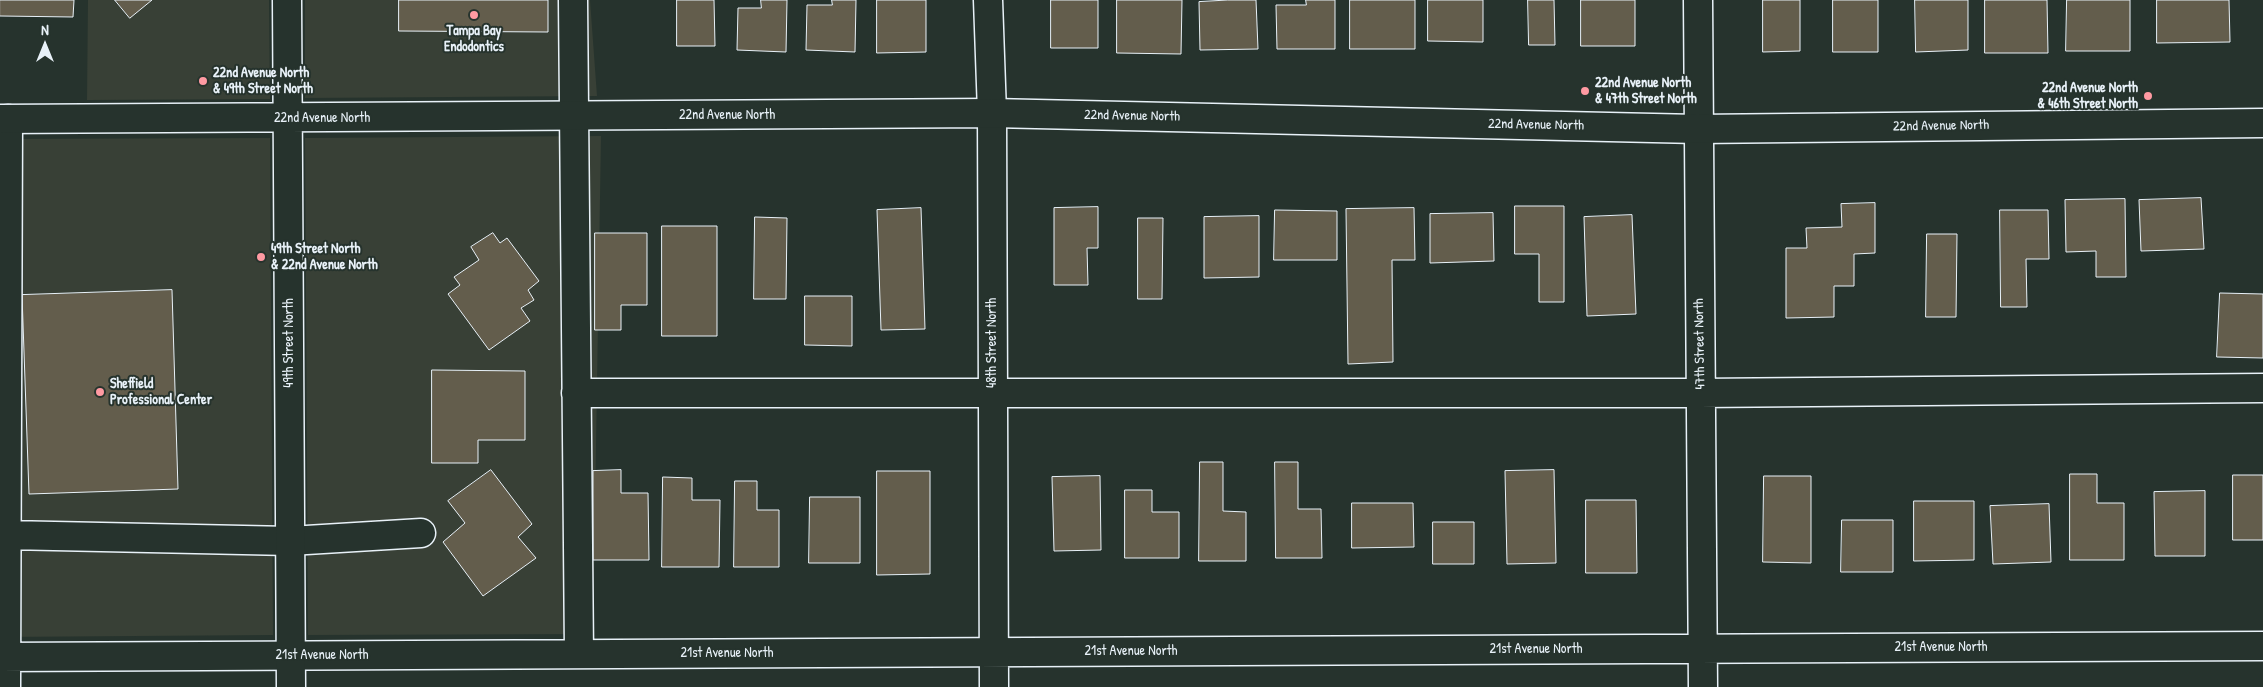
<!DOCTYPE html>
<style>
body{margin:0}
#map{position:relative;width:2263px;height:687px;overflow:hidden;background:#26332d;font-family:"Patrick Hand",sans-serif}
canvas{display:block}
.north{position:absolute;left:20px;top:20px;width:50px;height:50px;-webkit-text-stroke:4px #26332d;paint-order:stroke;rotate:0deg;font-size:14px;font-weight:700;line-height:20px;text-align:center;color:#e8f1f8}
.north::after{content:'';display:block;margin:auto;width:18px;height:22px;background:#e8f1f8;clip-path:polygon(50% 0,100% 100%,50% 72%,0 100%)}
</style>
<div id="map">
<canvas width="2263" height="687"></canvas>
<div class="north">N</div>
</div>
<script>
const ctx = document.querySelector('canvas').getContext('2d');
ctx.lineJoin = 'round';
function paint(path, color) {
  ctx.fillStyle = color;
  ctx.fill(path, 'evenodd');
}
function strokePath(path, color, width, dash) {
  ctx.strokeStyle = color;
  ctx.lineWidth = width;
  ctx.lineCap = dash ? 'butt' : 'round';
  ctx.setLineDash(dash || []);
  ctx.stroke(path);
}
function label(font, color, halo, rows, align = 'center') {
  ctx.font = font + ' "Patrick Hand",sans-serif';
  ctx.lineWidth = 4;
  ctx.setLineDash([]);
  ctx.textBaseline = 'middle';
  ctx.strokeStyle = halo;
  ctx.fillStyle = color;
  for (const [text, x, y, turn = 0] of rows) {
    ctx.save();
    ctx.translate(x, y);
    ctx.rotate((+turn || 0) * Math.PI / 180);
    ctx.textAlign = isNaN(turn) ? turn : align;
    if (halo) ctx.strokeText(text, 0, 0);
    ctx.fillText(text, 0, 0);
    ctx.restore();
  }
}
paint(new Path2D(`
 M88 0H269L270 99 87 100Z
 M305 0H590L597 96 305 98Z
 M601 136 593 634 308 635 305 138Z
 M270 138 273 635 0 637V139Z`), '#384036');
const building = new Path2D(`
 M0 0H74L73 17 0 16Z
 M115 0H152L130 18Z
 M399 0H548V32L399 31Z
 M677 0H714L715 46H677Z
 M761 0H787L786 52 737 50 738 8H761Z
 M832 0H856L855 52 806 50 807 5H832Z
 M877 0H926V52L877 53Z
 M1051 0H1098V48H1051Z
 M1117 0H1182L1181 54 1117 53Z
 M1228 0H1256L1258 49 1200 50 1199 2Z
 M1306 0H1335V49H1277L1276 5H1306Z
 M1350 0H1415V49H1350Z
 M1428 0H1483V42L1428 41Z
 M1528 0H1554L1555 45H1529Z
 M1581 0H1635V46H1581Z
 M1763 0H1800V51L1763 52Z
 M1833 0H1878V52H1833Z
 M1915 0H1968V50L1916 52Z
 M1985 0H2047L2048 53H1985Z
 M2067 0H2130V51H2066Z
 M2157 0H2229L2230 42 2157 43Z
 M2201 198 2204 249 2141 251 2139 200Z
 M2125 199 2126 277H2096V251L2066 252 2065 200Z
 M1875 203V253L1854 254V286H1834V317L1786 318V248H1807L1806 228 1842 227 1841 204Z
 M1515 206H1564V302H1539V254H1515Z
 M1098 207V248H1087L1088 285H1054V208Z
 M921 208 925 329 881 330 877 210Z
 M1414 208 1415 260H1392L1393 362 1348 364 1346 209Z
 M1275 210 1337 211V260H1274Z
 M2000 210H2048L2049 259H2026L2027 307H2001Z
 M1493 213 1494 261 1430 263V214Z
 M1632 215 1636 314 1587 316 1584 217Z
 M1259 216V277L1204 278V217Z
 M755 217 787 218 786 299H754Z
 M1138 218H1163L1162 299H1138Z
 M662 226H717V336H662Z
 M493 233 500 243 507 238 539 281 528 290 534 300 521 308 530 321 489 350 448 294 460 285 454 277 479 260 471 247Z
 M595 233H647V305H621V330H595Z
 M1927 234H1957L1956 317H1926Z
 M172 290 178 489 29 494 22 295Z
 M2220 293 2263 294V358L2217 357Z
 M805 296H852V346L805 345Z
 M432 370 525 371V440H478V463H432Z
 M1200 462H1223V511L1246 512V561H1199Z
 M1275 462H1298V509H1321L1322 558H1276Z
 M491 470 532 524 518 537 536 558 483 596 443 542 465 523 448 501Z
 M621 470V493H648L649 560H593V471Z
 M1554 470 1556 563 1507 564 1505 471Z
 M877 471H930V574L877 575Z
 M2070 474H2097V503H2124V560H2070Z
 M2233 475H2263V540H2233Z
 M1100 476 1101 550 1054 551 1052 477Z
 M1764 476H1811V563L1763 562Z
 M663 477 692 478V500H720L719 567H662Z
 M735 481H757V510H779V567H734Z
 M1125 490H1152V512H1179V558H1125Z
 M2205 491V556H2155L2154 492Z
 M810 497H860V563H809Z
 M1586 500H1636L1637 573H1586Z
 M1914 501H1974V560L1914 561Z
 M1352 503H1413L1414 547 1352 548Z
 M2049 504 2051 562 1993 564 1990 506Z
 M1842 520H1893V572H1841Z
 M1433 522H1474V564H1433Z`);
paint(building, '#635d4c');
strokePath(building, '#e8f1f8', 1);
const minor = new Path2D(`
 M573 0 579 654
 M988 0 992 113 994 687
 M1698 0 1703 687
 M576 393H1700L2263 388
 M7 535 290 541 421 533
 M0 657 2263 646
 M6 687 8 119`);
const major = new Path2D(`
 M287 0 291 687
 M0 119 992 113 1697 129 2263 123`);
strokePath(minor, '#e8f1f8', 31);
strokePath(major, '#e8f1f8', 31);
strokePath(minor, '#26332d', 28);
strokePath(major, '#26332d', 28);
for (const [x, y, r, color] of [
 [474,15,5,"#ff9aa2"],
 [203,81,5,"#ff9aa2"],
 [1585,91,5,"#ff9aa2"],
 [2148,96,5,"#ff9aa2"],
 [261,257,5,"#ff9aa2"],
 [100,392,5,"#ff9aa2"]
]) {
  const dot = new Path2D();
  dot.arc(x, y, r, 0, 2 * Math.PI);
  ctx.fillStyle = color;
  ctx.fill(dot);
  strokePath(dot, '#26332d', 2);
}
label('bold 14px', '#e8f1f8', '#26332d', [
 ["Tampa Bay",474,31,"center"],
 ["Endodontics",474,47,"center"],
 ["22nd Avenue North",213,73],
 ["& 49th Street North",213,89],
 ["22nd Avenue North",1595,83],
 ["& 47th Street North",1595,99],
 ["22nd Avenue North",2138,88,"right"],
 ["& 46th Street North",2138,104,"right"],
 ["49th Street North",271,249],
 ["& 22nd Avenue North",271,265],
 ["Sheffield",110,384],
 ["Professional Center",110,400]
], 'left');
label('14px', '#e8f1f8', '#26332d', [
 ["22nd Avenue North",727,115],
 ["22nd Avenue North",1132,116,1],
 ["22nd Avenue North",322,118],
 ["22nd Avenue North",1536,125,1],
 ["22nd Avenue North",1941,126,-1],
 ["49th Street North",289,343,-90],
 ["48th Street North",992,343,-90],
 ["47th Street North",1700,344,-91],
 ["21st Avenue North",1941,647],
 ["21st Avenue North",1536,649],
 ["21st Avenue North",1131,651],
 ["21st Avenue North",727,653],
 ["21st Avenue North",322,655]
]);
</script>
